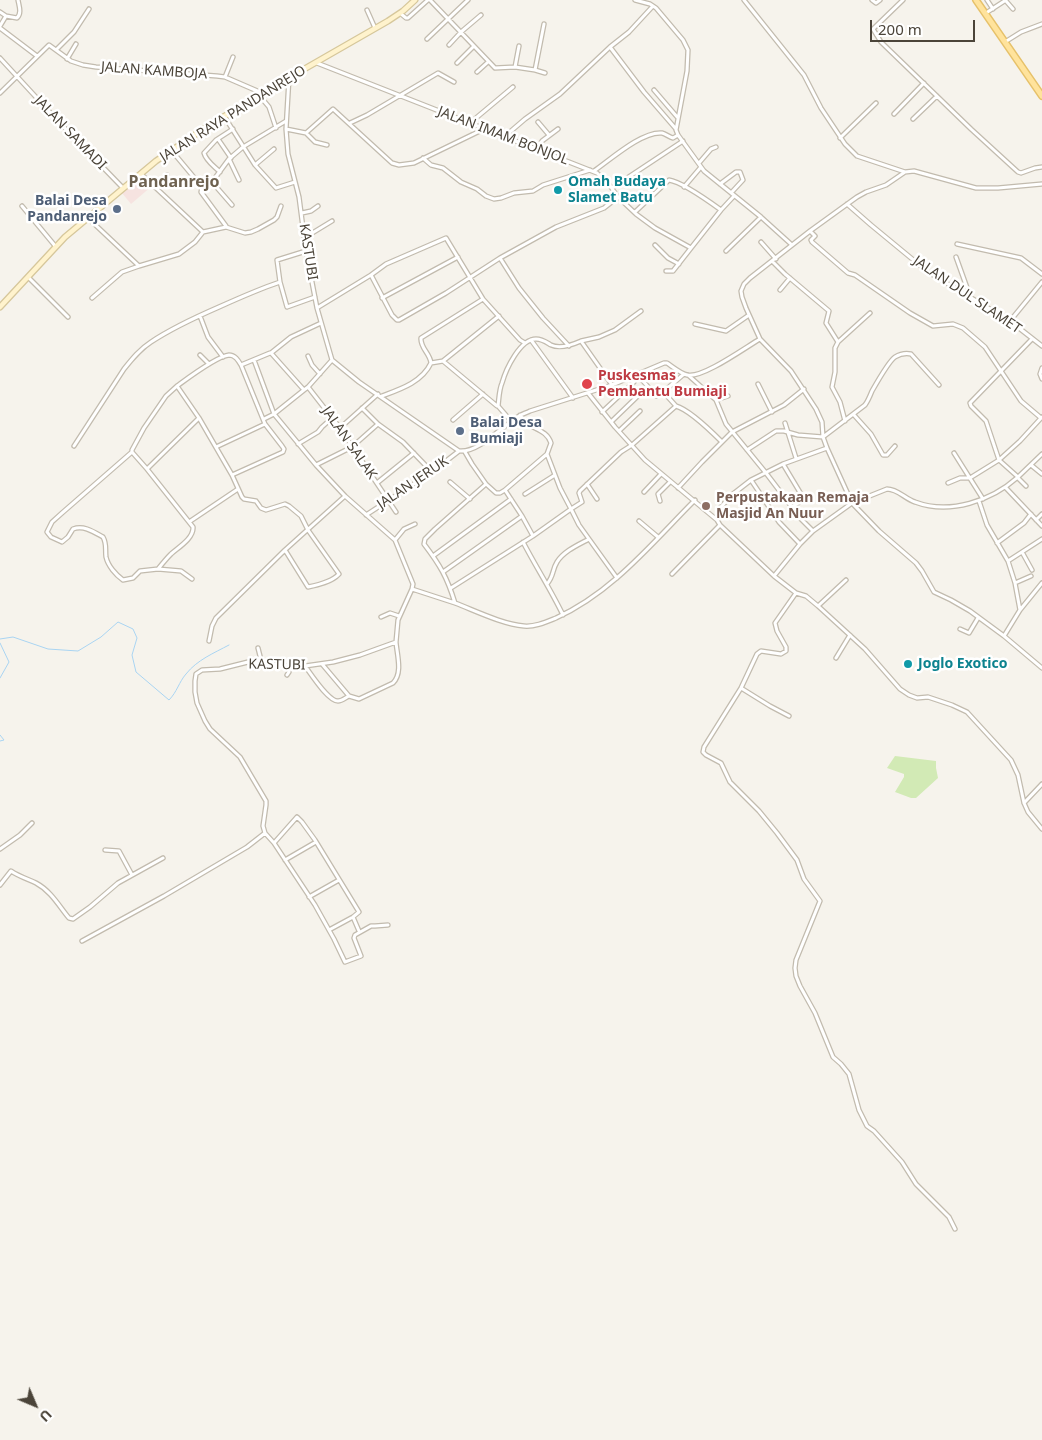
<!DOCTYPE html>
<style>
body{margin:0}
#map{position:relative;width:1042px;height:1440px;overflow:hidden;background:#f6f3ec;font-family:"Noto Sans",sans-serif}
canvas{display:block}
.north{position:absolute;left:10px;top:1380px;width:50px;height:50px;-webkit-text-stroke:4px #fff;paint-order:stroke;rotate:135deg;font-size:14px;font-weight:700;line-height:20px;text-align:center;color:#4b4439}
.north::after{content:'';display:block;margin:auto;width:18px;height:22px;background:#4b4439;clip-path:polygon(50% 0,100% 100%,50% 72%,0 100%)}
.scale{position:absolute;left:870px;top:20px;width:105px;height:22px;box-sizing:border-box;border:2px solid #4b4439;border-top:0;padding-left:6px;font-size:15px;line-height:18px;white-space:nowrap;color:#4b4439;-webkit-text-stroke:4px #fff;paint-order:stroke}
</style>
<div id="map">
<canvas width="1042" height="1440"></canvas>
<div class="north">U</div>
<div class="scale">200 m</div>
</div>
<script>
const ctx = document.querySelector('canvas').getContext('2d');
ctx.lineJoin = 'round';
function paint(path, color) {
  ctx.fillStyle = color;
  ctx.fill(path, 'evenodd');
}
function strokePath(path, color, width, dash) {
  ctx.strokeStyle = color;
  ctx.lineWidth = width;
  ctx.lineCap = dash ? 'butt' : 'round';
  ctx.setLineDash(dash || []);
  ctx.stroke(path);
}
function label(font, color, halo, rows, align = 'center') {
  ctx.font = font + ' "Noto Sans",sans-serif';
  ctx.lineWidth = 5;
  ctx.setLineDash([]);
  ctx.textBaseline = 'middle';
  ctx.strokeStyle = halo;
  ctx.fillStyle = color;
  for (const [text, x, y, turn = 0] of rows) {
    ctx.save();
    ctx.translate(x, y);
    ctx.rotate((+turn || 0) * Math.PI / 180);
    ctx.textAlign = isNaN(turn) ? turn : align;
    if (halo) ctx.strokeText(text, 0, 0);
    ctx.fillText(text, 0, 0);
    ctx.restore();
  }
}
paint(new Path2D(`
 M142 177 152 186 131 204 122 193Z`), '#f6e3e0');
paint(new Path2D(`
 M895 756 936 761V768L938 778 916 798H911L895 792 904 777V774L887 768Z`), '#d2eab5');
strokePath(new Path2D(`
 M0 639 13 637 48 649 78 651 101 637 118 622 133 629 137 638 132 655 136 672 169 700C177 692 179 682 186 674 197 660 214 653 229 645
 M0 643 9 662 0 678
 M0 735 4 740 0 741`), '#a9d4f2', 1);
const street = new Path2D(`
 M430 0 495 68 515 67 519 46
 M635 0 650 4 656 8 683 40 688 50 687 71 676 130 678 135 704 171 761 217 792 245
 M744 0 804 75 821 108 845 144 857 156 905 172
 M872 0 876 3 880 0
 M903 0 873 29 881 42 971 129 1018 172 1021 173 1035 168 1042 167
 M987 0 993 9
 M1006 1 1013 9
 M367 10 375 28
 M0 12 6 16 17 18C22 13 19 6 18 0
 M400 13 406 18H408L428 0
 M986 13 1006 0
 M544 24 535 70 545 73
 M0 26 6 16
 M0 28 37 56
 M427 39 468 0
 M1005 42 1021 32 1042 24
 M449 45 461 32 481 15
 M610 47 629 32 653 6
 M56 50 74 32 89 9
 M0 58 58 121 123 188
 M67 59 76 44
 M317 63 597 173 608 183 618 197 636 214 655 228 691 248 721 210 734 196
 M457 63 474 46
 M515 67 535 70
 M477 72 488 62
 M225 77 233 57
 M289 78 286 129 288 154 299 197 306 251 317 308 332 360 359 382 459 451
 M654 90 678 118
 M0 93 49 45 71 61 83 65 96 67 217 76 225 77 262 93
 M259 95 269 107 276 128
 M894 114 924 83
 M224 116 255 165 274 149
 M913 119 937 96
 M538 122 549 135
 M350 123 367 115 438 73 454 82
 M470 123 513 87
 M286 129 306 133 333 109 392 163 399 165 414 163 484 129
 M306 133 315 142 327 145
 M504 137 525 119 560 94 610 47 644 92 676 129
 M840 138 876 103
 M218 139 231 158
 M538 148 542 141 558 129
 M172 151 202 187 212 182 229 159 243 147 286 121
 M423 158 431 165 443 168 461 182 477 189 486 196 494 199 501 198 514 193 533 191 543 185 590 170
 M229 159 239 180
 M699 163 711 149 716 147
 M255 165 276 188 295 182
 M594 171C610 160 642 131 662 133 666 134 669 137 673 138L678 135
 M220 172C214 166 206 161 204 153L216 140 233 129
 M141 174 203 232
 M212 182 232 205
 M720 184 736 172H740L743 180 731 193
 M155 186 167 175
 M202 187 201 192 226 226
 M684 187 701 167
 M612 188 683 141
 M847 204 871 225 928 272 1010 321 1042 346
 M22 206 56 247
 M635 212 669 180C682 182 710 202 721 210
 M302 213 311 211 318 206
 M88 218 139 266 122 272 92 298
 M810 231 815 236 811 240 812 242 848 273 855 275 910 313 933 326 953 324 963 328 985 347 1021 401 1041 418
 M305 236 309 235 332 221
 M761 242 776 259
 M957 244 1021 258 1042 274
 M655 245 668 258 679 264
 M726 251 761 217
 M956 257 970 296
 M500 258 519 288 543 318 569 346
 M772 261 785 274 829 311 826 323 838 342 835 348V372L832 387 840 402 845 421
 M139 266 179 254 195 242 203 232 226 227 245 233 251 232 258 229 274 220 277 217 281 206
 M666 271H673L691 248
 M371 275 392 315 397 320H399L446 293 500 258 556 227 604 208 618 197
 M28 277 68 317
 M280 282 287 307 315 297
 M780 290 790 278
 M382 298 458 257
 M317 308 371 275 386 264 446 238 483 299 520 340 525 343
 M200 316 208 337 223 357
 M1010 321 1042 282
 M321 323 291 337 271 353 304 390 308 387 332 360
 M695 324 726 331 749 315
 M531 340 573 398
 M581 341 599 337 615 330 641 311
 M838 342 870 313
 M200 355 209 364
 M308 356 312 365 320 374
 M254 360 274 414 304 390
 M443 361 499 316
 M431 363C430 353 420 348 421 338L483 299
 M241 365 270 353
 M1042 368 1040 374 1042 379
 M637 374 656 396 662 393 684 374
 M688 375 716 400 726 424 766 473 801 519 813 531
 M758 384 772 412
 M177 386C188 378 217 356 229 355 235 355 238 360 241 365L265 424 216 447
 M308 387 340 428 396 512
 M588 393 615 427 645 460 717 520 720 525 774 576 800 544 813 531 852 503 879 531 916 563 922 571 934 592 951 600 970 611 1004 636 1042 668
 M662 393 667 396 676 406
 M382 396C401 389 422 382 431 363L443 361 497 406
 M716 400 728 396
 M362 408 378 424
 M602 412 634 382
 M520 415C527 430 546 427 551 443L547 454
 M854 415 871 434 883 455H887L895 446
 M1042 417 1020 441 999 460 1018 477 1042 454
 M453 420 483 394
 M511 421 498 406C499 399 499 390 502 383 506 369 520 339 536 339 542 339 546 342 551 345 560 349 572 345 581 341L612 385
 M611 422 642 392
 M785 423 796 458
 M340 428 378 394
 M619 431 640 411
 M298 444 318 432 322 427 332 418
 M74 446 124 369C132 359 140 349 151 342 172 328 196 317 219 307 239 298 259 289 280 282L277 260 306 251
 M747 450 776 431H784L798 435 823 437 865 405C868 401 870 396 872 391 876 384 889 361 895 357 900 354 906 353 911 354L939 385
 M459 451C479 453 502 426 519 416 522 414 526 413 530 411L612 385 664 363H667C673 367 680 373 687 375 702 379 746 347 760 339
 M132 452 62 513 52 522 47 532 51 537 62 542 68 537 73 529C84 525 94 532 103 537 107 544 105 549 106 557 108 566 116 575 123 580L133 578 140 571 158 569
 M465 452 472 464 486 484 435 529 425 539 424 544C440 565 447 577 455 603 476 611 502 624 524 626 535 627 546 622 556 618 613 592 652 543 695 500
 M954 453 983 499
 M783 464 804 499 792 507
 M316 465 352 447 378 424 403 442 432 472
 M1031 465 1042 474
 M147 469 199 418 232 475 242 497 244 499 256 501 261 508 266 510 285 504 289 506 301 516 308 530 339 574C332 582 318 585 308 587L285 550
 M232 475 283 452 284 449 282 446 265 424
 M1018 477C991 501 950 515 915 502 905 499 898 489 887 489L852 503 827 448 823 437 822 422 816 409 791 371 760 339 746 308 742 297 741 291 744 284 750 278 810 231 857 197 866 192 886 185 905 172 914 171 976 188H998L1042 184
 M1018 478 1026 486
 M751 480 779 522 800 544
 M450 482 470 499
 M377 483 414 453
 M948 483 960 478H970L999 460 986 421 971 406 970 403 1032 339
 M486 484 496 493H500L505 490 522 516 533 536 571 509 579 525 589 539
 M587 484 597 499
 M678 488 702 462 732 432 784 405 804 389
 M1006 488 1042 526
 M505 490 547 454 560 488 571 509 582 502 579 493 580 491 621 452 632 445 676 406C690 410 711 431 722 442
 M644 492 661 474
 M525 494 555 475
 M345 496 395 540 413 584 412 589 398 620 396 642 360 655 333 662 305 666H290L248 662 220 669 202 670 196 674 195 681V692L197 703 205 721 210 729 240 757 266 801V805L263 826 265 833 274 843 315 905 334 939 345 962 361 956 354 938 355 935 371 926H375L388 925
 M660 501 658 494 670 482
 M979 501 987 525 1008 561 1015 583 1020 610 1004 636
 M366 515 432 472 459 451
 M717 520 719 509 733 494 751 480 783 464 827 448
 M1036 520 1042 514
 M639 521 658 537
 M189 522 238 489
 M395 540 404 529 415 524
 M523 542C536 567 551 590 563 615
 M997 543 1024 523 1031 514
 M1022 552 1032 570
 M433 556 511 499
 M1008 561 1042 539
 M443 572 522 516
 M672 574 720 525
 M774 576 796 593 806 596 818 606 865 649 900 689 909 695 917 698 928 697 952 705 967 712 1011 760 1018 775 1024 803 1028 812 1042 829
 M192 579 181 571 158 569C162 564 166 559 171 554 179 547 194 538 193 527L147 469 132 452V450L144 428 166 396 177 386 199 418
 M1015 583 1031 576
 M547 584C554 576 552 570 557 562 564 551 578 545 589 539L617 578
 M451 588 533 536
 M412 589 455 603
 M796 593 775 623 777 631 786 647V651L781 654 761 651 757 654 741 688 704 747 703 752 706 755 721 763 730 782 759 811 777 833 797 860 804 879 820 901 796 960 795 968 796 976 800 986 815 1013 833 1057 841 1064 849 1074 859 1110 867 1126 874 1131 902 1162 916 1184 949 1217 955 1229
 M818 606 846 580
 M1020 610 1042 583
 M381 617 390 613 399 616
 M960 629 969 633 978 618
 M209 641 212 626 216 618 285 550 345 496 316 465 274 414 264 419
 M258 648 262 664
 M836 658 850 635
 M322 664 349 696 359 699 393 683C403 673 397 655 396 642
 M305 666C311 674 328 701 338 701 342 701 345 698 349 696
 M287 675 289 672 290 666
 M741 688 770 706 789 716
 M1024 803 1042 784
 M274 843 297 817 302 822 315 840 359 912 353 917 329 930
 M0 849 20 835 32 823
 M105 850 119 851 132 875
 M285 860 316 842
 M0 885 11 871C20 877 28 879 36 883 51 891 59 906 69 918L73 919 90 907 118 883 163 858
 M309 897 339 880
 M353 917 359 931
 M82 941 164 896 247 847 265 833`);
const secondary = new Path2D(`
 M0 307 65 237 156 161 202 130 259 95 388 21 403 11 415 0`);
const primary = new Path2D(`
 M976 0 1042 96`);
strokePath(street, '#c2bbae', 5.5);
strokePath(secondary, '#d6c79b', 7);
strokePath(primary, '#e6c16a', 8);
strokePath(street, '#fff', 3);
strokePath(secondary, '#fff3cd', 4.5);
strokePath(primary, '#ffe39c', 5);
for (const [x, y, r, color] of [
 [558,190,5,"#0f9aa8"],
 [117,209,5,"#5c6f8a"],
 [587,384,6,"#e0444e"],
 [460,431,5,"#5c6f8a"],
 [706,506,5,"#8d6e63"],
 [908,664,5,"#0f9aa8"]
]) {
  const dot = new Path2D();
  dot.arc(x, y, r, 0, 2 * Math.PI);
  ctx.fillStyle = color;
  ctx.fill(dot);
  strokePath(dot, '#fff', 2);
}
label('14px', '#4b4439', '#fff', [
 ["JALAN KAMBOJA",154,71,4],
 ["JALAN RAYA PANDANREJO",233,114,-32],
 ["JALAN SAMADI",70,133,46],
 ["JALAN IMAM BONJOL",503,136,21],
 ["KASTUBI",308,252,81],
 ["JALAN DUL SLAMET",967,295,34],
 ["JALAN SALAK",349,443,55],
 ["JALAN JERUK",413,483,-34],
 ["KASTUBI",277,665,1]
]);
label('bold 14px', '#0d838f', '#fff', [
 ["Omah Budaya",568,182],
 ["Slamet Batu",568,198],
 ["Joglo Exotico",918,664]
], 'left');
label('bold 14px', '#4e5e75', '#fff', [
 ["Balai Desa",107,201],
 ["Pandanrejo",107,217],
 ["Balai Desa",470,423,"left"],
 ["Bumiaji",470,439,"left"]
], 'right');
label('bold 14px', '#be3a42', '#fff', [
 ["Puskesmas",598,376],
 ["Pembantu Bumiaji",598,392]
], 'left');
label('bold 14px', '#785e54', '#fff', [
 ["Perpustakaan Remaja",716,498],
 ["Masjid An Nuur",716,514]
], 'left');
label('bold 16px', '#6e6250', '#fff', [
 ["Pandanrejo",174,182]
]);
</script>
